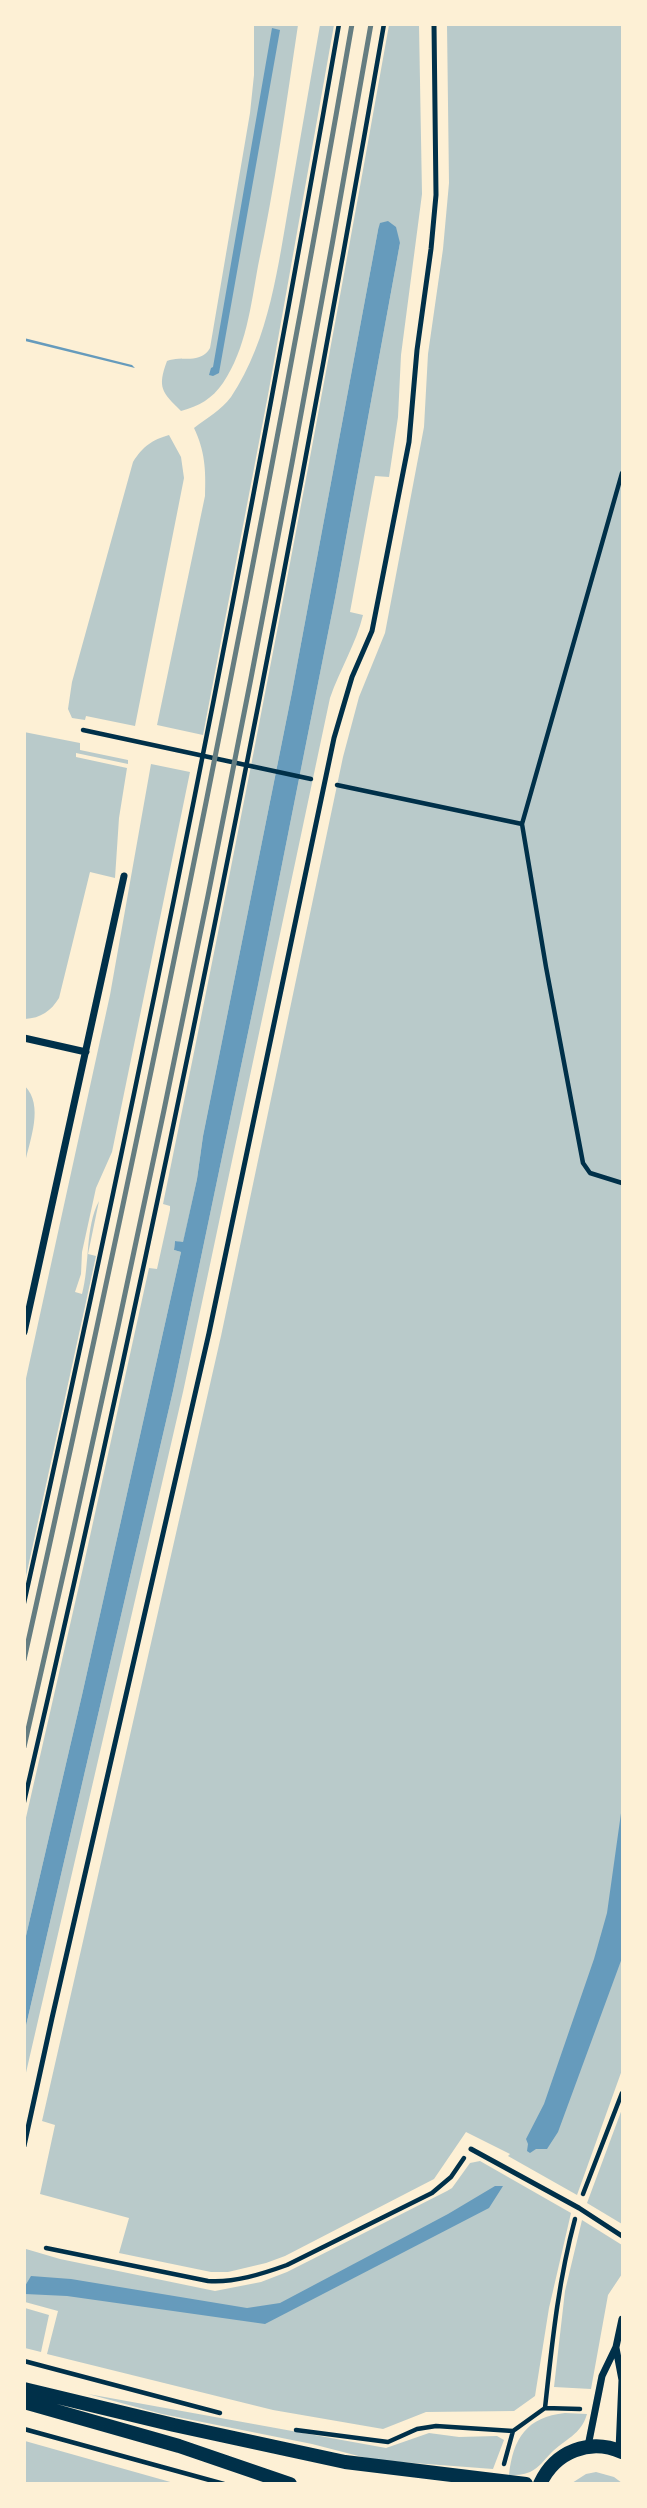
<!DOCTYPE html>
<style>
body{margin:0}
#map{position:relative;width:647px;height:2508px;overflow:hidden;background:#fdf0d5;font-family:"IBM Plex Sans",sans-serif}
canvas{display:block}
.frame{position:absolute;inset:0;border:26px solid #fdf0d5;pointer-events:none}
</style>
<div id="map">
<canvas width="647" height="2508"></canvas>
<div class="frame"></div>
</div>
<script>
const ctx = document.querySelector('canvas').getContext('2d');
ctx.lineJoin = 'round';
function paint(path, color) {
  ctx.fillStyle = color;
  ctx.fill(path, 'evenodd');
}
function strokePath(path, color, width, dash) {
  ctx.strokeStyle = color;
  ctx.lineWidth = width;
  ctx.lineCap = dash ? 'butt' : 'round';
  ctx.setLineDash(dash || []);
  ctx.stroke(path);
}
paint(new Path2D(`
 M254 25H298C286 105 275 186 258 266 251 305 246 349 223 383 212 399 199 406 181 411 162 392 157 388 167 361 182 355 200 365 210 348L250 113 254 75Z
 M320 25H334L268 395 203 735 157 725 205 496C206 470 205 451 194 428 207 418 221 410 231 397 270 339 278 265 290 198 300 140 310 82 320 25Z
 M389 25H419L422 194 401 355 398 417 389 477 375 476 350 612 363 615C356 644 340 669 330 698L183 1392 25 2077V2030L173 1391 258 985 335 598 400 243 378 230 292 692 203 1136 197 1179 183 1243 175 1241 174 1250 181 1252 82 1695 25 1940V1822L83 1568 149 1268 157 1269 170 1210V1206L163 1204C244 812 319 419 389 25Z
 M447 25H622V2070L577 2195 508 2156 510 2154 466 2132 434 2179 285 2256 266 2263 228 2272H211L119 2253 129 2218 40 2194 55 2125 42 2121 221 1336 343 757 359 697 385 633 424 427 428 354 443 249 449 183Z
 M169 435 181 457 184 478 135 726 86 716 85 720 72 718 68 709 72 682 133 462C143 446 152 440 169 435Z
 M24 732 80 743V750L128 760V764L76 753V757L127 768 119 818 115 878 90 872 59 998C51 1011 41 1018 25 1019Z
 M151 764 190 772 112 1152 96 1188 82 1252 81 1274 75 1292 82 1294C90 1265 85 1227 99 1201L88 1254 96 1256 25 1581V1383L110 995Z
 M25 1086C44 1106 30 1139 25 1163Z
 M622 2109V2224L587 2203Z
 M480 2161 571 2213 549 2308 535 2396 514 2411 426 2412 383 2429 273 2410 47 2354 58 2311 25 2302 26 2249 60 2259 215 2291 261 2282 287 2272 447 2191 452 2188 470 2163Z
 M582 2220 622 2245V2274L608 2295 591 2389 554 2387 565 2291Z
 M25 2308 49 2315 41 2352 25 2348Z
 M88 2394 386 2448 429 2433 459 2437 497 2436 504 2440 493 2469 374 2460 312 2444 162 2414Z
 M565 2413 587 2414C581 2435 565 2439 551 2453 544 2460 539 2468 530 2472 523 2475 516 2475 509 2475 513 2438 527 2417 565 2413Z
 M25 2441 174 2483H25Z
 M596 2472 614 2477 622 2483H572L586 2474Z`), '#b9caca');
paint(new Path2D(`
 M272 28 280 30 219 373 213 376 209 375 211 368 213 367Z
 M388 221 396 227 400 243 335 598 258 985 173 1391 25 2030V1940L82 1695 181 1252 174 1250 175 1241 183 1242 197 1179 203 1136 292 692 378 230 380 223Z
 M24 338 132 365 135 368 25 341Z
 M622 1806V1958L558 2132 547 2149H536L530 2153 527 2151 528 2144 526 2139 544 2104 594 1959 607 1913Z
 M495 2186H503L489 2208 265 2324 67 2296 25 2294V2286L31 2276 71 2279 247 2308 280 2303 448 2214Z`), '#669bbc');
strokePath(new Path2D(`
 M622 473 522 824 546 967 583 1163 590 1173 622 1183
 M83 730 311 779
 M337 785 522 824
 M24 1603C141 1079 247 553 339 24
 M24 1802C161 1213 280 621 384 24
 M583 2194 622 2093
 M46 2248 208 2281C234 2283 262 2274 287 2265L432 2193 451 2177 464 2158
 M24 2361 220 2413
 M545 2408C552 2344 558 2282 575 2219
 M24 2429 224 2484
 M296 2430 388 2442 417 2429 436 2426 513 2431 545 2408 580 2409
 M504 2464 513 2431`), '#003049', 4.5);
strokePath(new Path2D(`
 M24 2146 52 2018 209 1333 334 738 352 677 372 631 409 442 417 350 431 249 436 195 434 24
 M471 2149 579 2208 622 2236`), '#003049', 5);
strokePath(new Path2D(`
 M24 1038 86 1052
 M24 1332 124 876
 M616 2348 622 2380 619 2450
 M588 2446 602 2376 616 2347 622 2319`), '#003049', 7);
strokePath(new Path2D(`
 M24 2389 174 2425 345 2462 526 2484
 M24 2402 179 2446 290 2484
 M540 2484C555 2451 590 2438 622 2452`), '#003049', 14);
strokePath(new Path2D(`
 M24 1660C145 1117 257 573 352 24
 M24 1747C156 1176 271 602 371 24`), '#657d81', 5);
</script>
